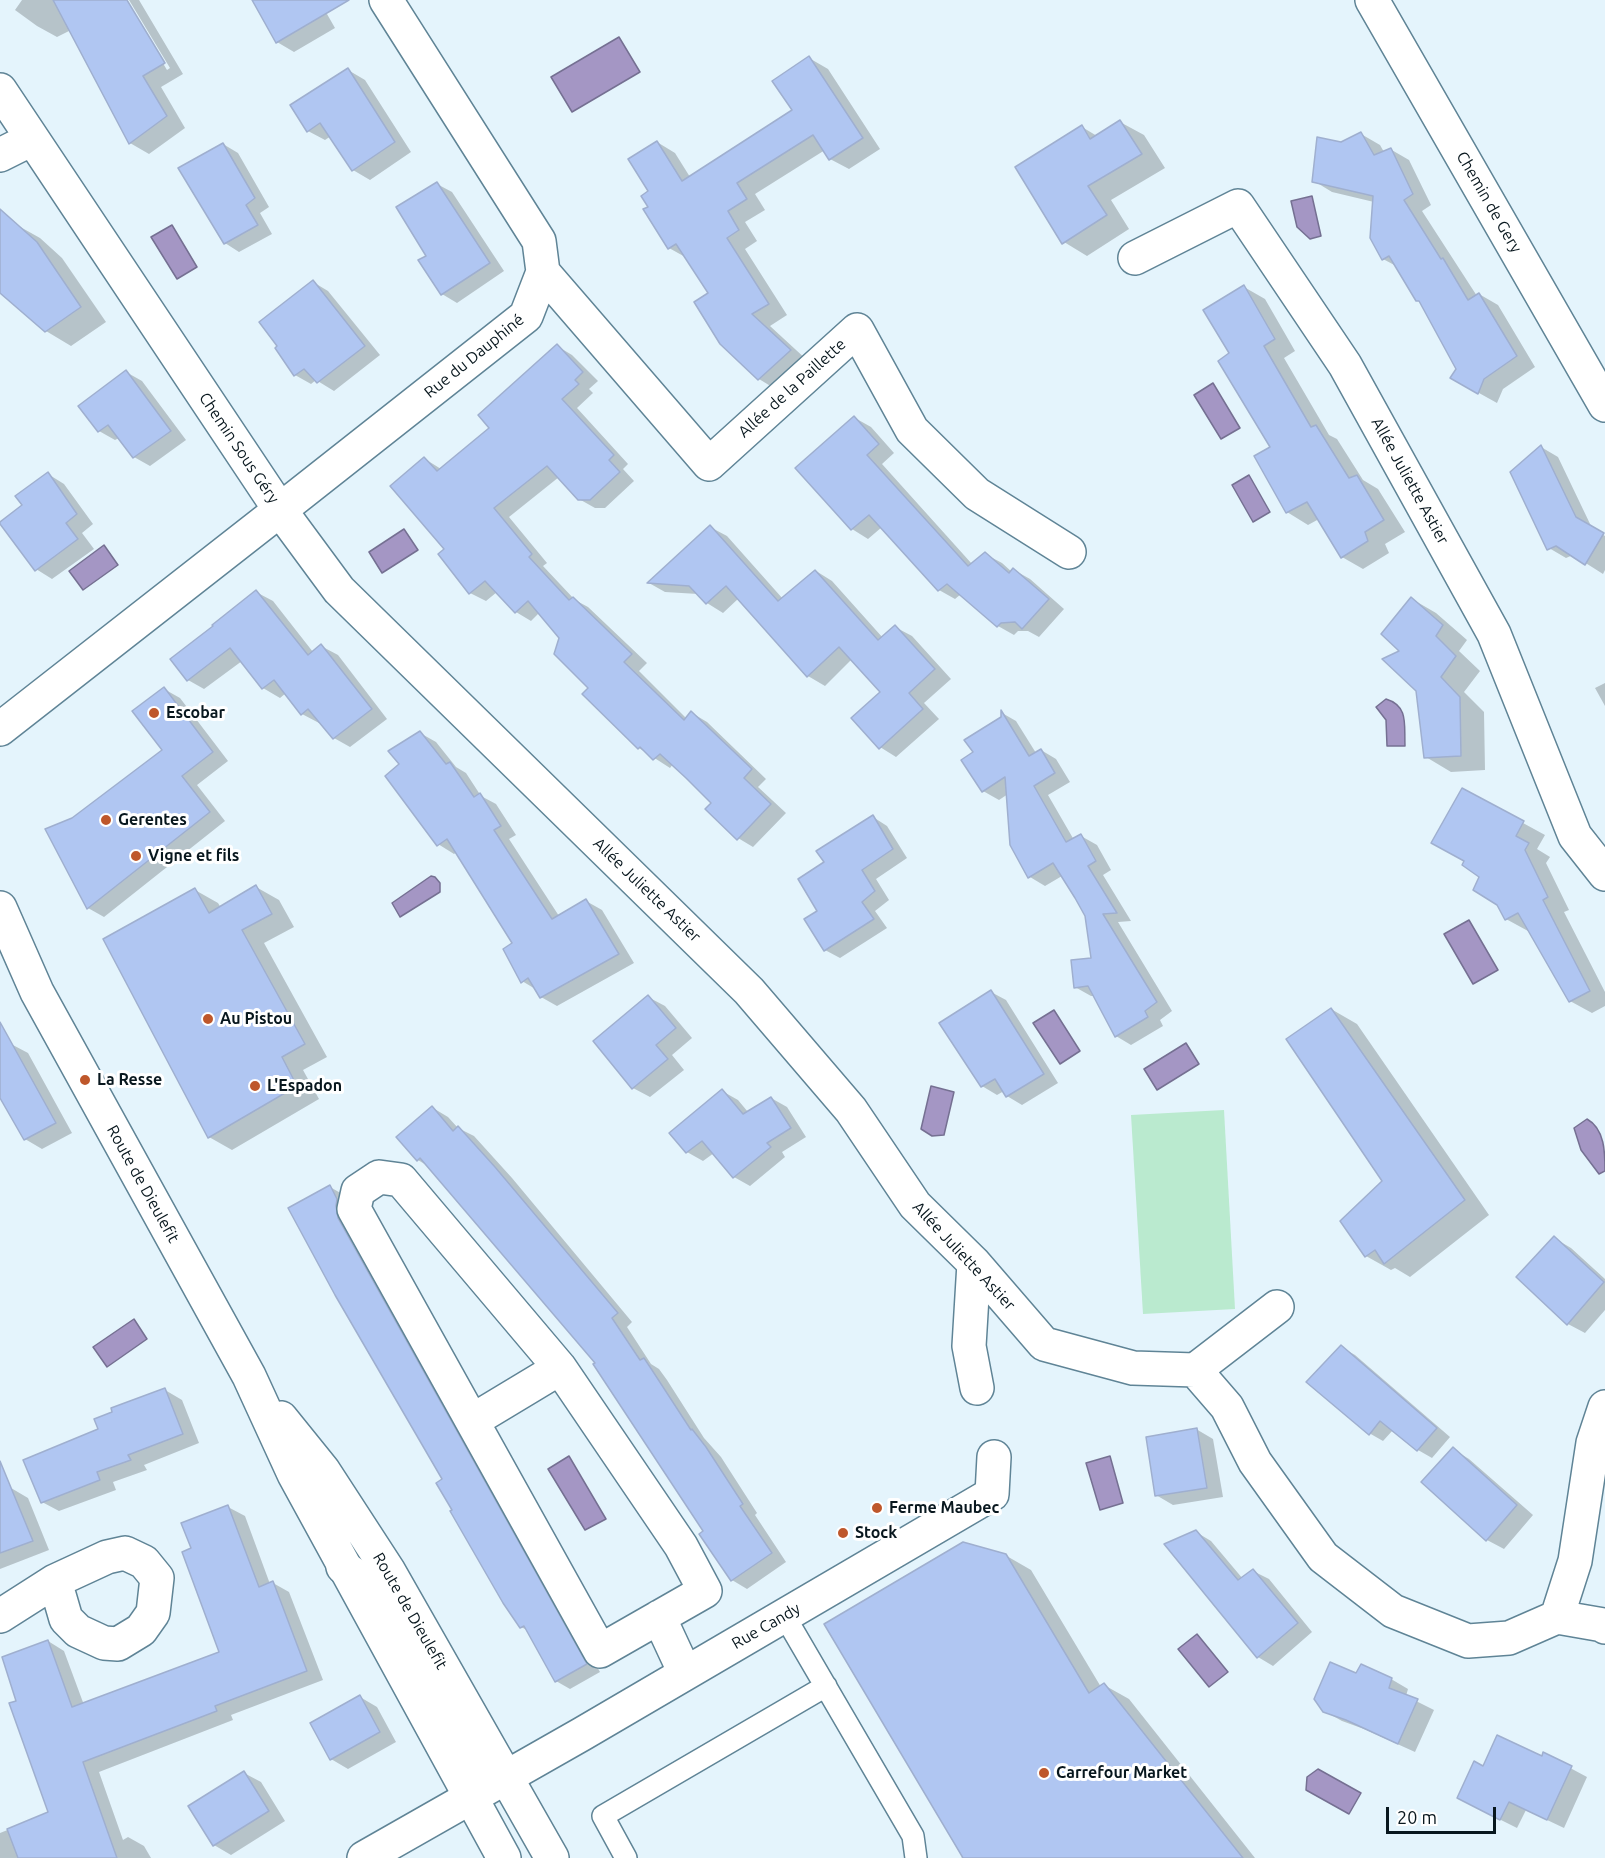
<!DOCTYPE html>
<meta charset="utf-8">
<style>
body{margin:0}
#map{position:relative;width:1605px;height:1858px;overflow:hidden;background:#e4f4fc;font-family:Ubuntu,sans-serif}
canvas{display:block}
.scale{position:absolute;left:1386px;top:1807px;width:110px;height:27px;box-sizing:border-box;border:3px solid #08171e;border-top:0;padding-left:8px;font-size:18px;line-height:21px;white-space:nowrap;color:#08171e;-webkit-text-stroke:4px #fff;paint-order:stroke}
</style>
<div id="map">
<canvas width="1605" height="1858"></canvas>
<div class="scale">20 m</div>
</div>
<script>
const ctx = document.querySelector('canvas').getContext('2d');
ctx.lineJoin = 'round';
function paint(path, color) {
  ctx.fillStyle = color;
  ctx.fill(path, 'evenodd');
}
function strokePath(path, color, width, dash) {
  ctx.strokeStyle = color;
  ctx.lineWidth = width;
  ctx.lineCap = dash ? 'butt' : 'round';
  ctx.setLineDash(dash || []);
  ctx.stroke(path);
}
function label(font, color, halo, rows, align = 'center') {
  ctx.font = font + ' Ubuntu,sans-serif';
  ctx.lineWidth = 6;
  ctx.setLineDash([]);
  ctx.textBaseline = 'middle';
  ctx.strokeStyle = halo;
  ctx.fillStyle = color;
  for (const [text, x, y, turn = 0] of rows) {
    ctx.save();
    ctx.translate(x, y);
    ctx.rotate((+turn || 0) * Math.PI / 180);
    ctx.textAlign = isNaN(turn) ? turn : align;
    if (halo) ctx.strokeText(text, 0, 0);
    ctx.fillText(text, 0, 0);
    ctx.restore();
  }
}
paint(new Path2D(`
 M1224 1110 1235 1309 1143 1314 1131 1115Z`), '#baeacf');
const water = new Path2D(`
 M619 37 640 72 572 112 551 77Z
 M1312 196 1321 236 1310 239 1297 227 1291 201Z
 M172 225 197 267 177 279 151 237Z
 M1213 383 1240 428 1221 439 1194 395Z
 M1249 475 1270 512 1253 522 1232 485Z
 M404 529 418 550 382 573 369 552Z
 M104 545 118 565 83 590 69 571Z
 M1386 699C1409 706 1404 725 1405 746H1387L1386 720 1376 707Z
 M431 876 435 877 440 883V892L400 917 392 903Z
 M1469 920 1498 970 1473 984 1444 934Z
 M1054 1010 1080 1051 1060 1064 1033 1023Z
 M1186 1043 1199 1064 1157 1090 1144 1069Z
 M931 1086 954 1092 944 1135 932 1136 921 1129Z
 M1587 1119C1605 1129 1605 1153 1605 1171L1599 1174 1581 1150 1574 1128Z
 M134 1319 147 1339 107 1367 93 1347Z
 M569 1456 606 1519 585 1530 548 1469Z
 M1110 1456 1123 1503 1100 1510 1086 1463Z
 M1197 1634 1228 1672 1209 1687 1178 1649Z
 M1318 1769 1361 1793 1349 1814 1306 1790 1307 1777Z`);
paint(water, '#a496c4');
strokePath(water, '#757092', 1.5);
paint(new Path2D(`
 M22 0H125L167 70 170 68 129 0H139L183 74 161 87 185 128 149 154 130 143 71 30 57 37 37 26 15 10Z
 M254 0H319L335 28 294 52 277 42Z
 M809 58 828 69 880 149 849 169 830 159 825 150 755 194 765 210 745 222 757 241 745 249 787 315 770 326 808 361 777 390 759 379 710 294 687 258 669 248 650 207 651 192 657 142 675 153 690 177 794 111Z
 M348 70 365 80 411 152 370 180 353 170 331 136 325 140 308 131Z
 M1120 122 1144 135 1165 168 1111 200 1129 229 1087 256 1064 242 1082 127 1097 136Z
 M1361 134 1380 145 1384 152 1390 149 1409 160 1431 205 1422 211 1477 296 1479 294 1498 305 1535 367 1503 389 1497 403 1452 378 1458 369 1432 322 1398 267 1383 259 1374 202 1332 192 1314 181 1341 144Z
 M223 144 238 153 269 207 260 213 272 234 239 252 225 243Z
 M437 184 452 192 504 271 457 303 442 294 428 257Z
 M15 224 40 238 62 258 106 322 71 346 46 331 0 291V241Z
 M313 282 328 291 380 355 334 391 316 380 311 384 295 375Z
 M1244 287 1265 299 1295 351 1284 358 1329 435 1337 439 1363 480 1378 489 1405 532 1385 544 1389 553 1363 569 1342 557 1319 519 1308 525 1287 512 1272 448 1231 354Z
 M557 346 572 355 598 381 589 389 593 393 577 408 628 464 623 469 634 481 605 508H595L579 499 559 477 509 517 547 563 543 566 575 600 588 607 647 663 639 671 687 719 692 713 707 722 766 779 758 787 786 813 753 847 738 838 713 803 673 764 670 768 639 748 590 687 561 637 539 613 531 621 516 612 497 592 486 601 470 593 447 549 425 459 441 469 491 428Z
 M126 372 142 381 186 440 150 466 134 457 119 438 115 440 99 431Z
 M855 418 871 427 894 453 882 464 972 564 985 554 1002 563 1012 572 1014 570 1030 579 1064 609 1039 637 1028 631H1018L1014 635 998 626 961 594 955 599 939 590 882 527 868 539 852 529 798 468Z
 M1541 447 1558 457 1592 528 1605 536V570L1603 574 1573 555 1566 558 1549 548Z
 M48 474 64 484 93 524 82 533 94 549 52 579 36 569 24 505Z
 M710 527 727 536 783 599 816 571 832 581 883 638 895 627 912 636 951 679 924 703 939 719 896 757 880 747 882 692 852 659 825 686 808 676 739 598 723 613 707 603 698 594 665 592 649 583Z
 M256 592 273 601 313 652 321 646 338 655 387 719 350 747 334 738 321 722 319 723 302 714 286 693 280 698 263 688 242 661 204 689 188 680Z
 M1412 599 1436 613 1467 640 1459 651 1480 671 1464 692 1484 712 1485 770 1451 772 1426 757 1418 690 1401 652Z
 M1605 683V706L1595 688Z
 M164 689 180 698 228 761 197 785 225 821 104 917 88 908 164 750Z
 M1002 713 1016 721 1036 753 1041 750 1056 759 1070 782 1048 795 1074 840 1081 836 1097 845 1111 870 1103 875 1131 921 1118 922 1172 1011 1160 1020 1163 1026 1131 1045 1116 1036 1094 996H1091L1075 987 1093 960 1086 915 1062 876 1045 886 1030 877 1008 794 999 800 983 791 975 752 1003 717Z
 M420 733 436 742 456 767 466 773 481 796 496 804 516 835 509 839 559 916 586 901 602 910 634 963 557 1006 541 997 537 990 522 981 514 944 457 852 454 854 438 844 401 765Z
 M873 817 887 826 907 858 876 879 889 900 875 911 887 928 840 958 825 950 826 863Z
 M1523 823 1545 835 1537 849 1550 857 1546 863 1569 910 1564 912 1605 992V1006L1592 1013 1570 1001 1529 930 1528 931 1506 919 1498 904 1475 889Z
 M256 887 279 900 294 927 264 943 327 1057 303 1070 319 1099 232 1150 209 1137 195 890 218 903 221 908Z
 M991 992 1006 1000 1058 1083 1022 1105 1007 1096 1004 1091 997 1095 982 1086Z
 M648 997 665 1006 692 1038 672 1055 684 1070 650 1097 633 1088Z
 M1331 1009 1357 1024 1489 1215 1410 1277 1395 1268 1391 1270 1366 1256 1384 1181Z
 M11 1044 28 1053 72 1133 42 1149 25 1139 0 1095V1050Z
 M722 1091 738 1100 748 1112 771 1098 787 1107 806 1137 782 1152 785 1157 750 1186 734 1177 714 1153 703 1161 687 1152 671 1133Z
 M433 1108 448 1117 458 1128 474 1136 512 1178 632 1322 627 1327 651 1364 659 1369 667 1380 704 1438 721 1457 757 1513 755 1515 786 1562 747 1589 732 1580 706 1531 597 1363 431 1168 418 1160Z
 M330 1187 344 1195 351 1227 600 1672 570 1689 556 1681 529 1631 521 1627 454 1511 444 1480 336 1294Z
 M1554 1238 1571 1248 1605 1279V1310L1585 1333 1568 1324Z
 M1341 1347 1355 1355 1450 1437 1432 1458 1418 1450 1393 1430 1383 1441 1369 1433Z
 M165 1390 182 1400 199 1443 144 1465 147 1470 113 1482 116 1490 59 1511 42 1502 100 1430Z
 M1196 1429 1213 1439 1223 1497 1173 1505 1156 1495Z
 M1453 1449 1469 1459 1533 1515 1504 1549 1487 1540 1423 1482Z
 M11 1488 28 1498 49 1550 0 1569V1493Z
 M228 1507 245 1516 270 1584 273 1583 289 1592 323 1680 231 1715 233 1720 99 1772 123 1840 128 1837 144 1846 151 1858H0V1833L50 1813 18 1702 48 1641 64 1651 84 1705 221 1653 193 1549Z
 M1196 1532 1211 1541 1243 1579 1253 1571 1269 1579 1312 1632 1273 1666 1258 1657Z
 M1005 1555 1031 1570 1101 1687 1104 1685 1129 1699 1255 1858H961L964 1856Z
 M1357 1675 1391 1679 1408 1689 1406 1696 1434 1710 1415 1752 1364 1729 1342 1721 1324 1711Z
 M360 1697 377 1707 396 1742 348 1769 331 1759Z
 M1544 1754 1587 1777 1564 1828 1526 1810 1517 1828 1475 1807 1483 1768 1543 1758Z
 M244 1773 261 1782 285 1821 231 1855 214 1845Z`), '#0003');
const building = new Path2D(`
 M53 0H127L165 63 143 76 167 116 129 144Z
 M252 0H349L276 43Z
 M809 56 863 138 829 160 813 135 737 183 747 199 728 211 739 230 727 238 769 304 752 314 791 350 758 380 720 344 694 302 708 293 676 244 668 249 643 209 648 207 641 196 648 191 628 159 657 141 682 181 792 110 772 81Z
 M348 68 395 142 352 171 320 123 307 132 290 105Z
 M1120 120 1142 154 1088 186 1107 215 1062 244 1015 167 1082 125 1090 139Z
 M1361 132 1374 155 1391 148 1413 194 1404 200 1441 259 1443 258 1468 300 1479 293 1517 356 1484 379 1478 394 1450 378 1456 369 1419 301H1416L1389 256 1382 260 1370 238 1373 196 1312 182 1317 137 1341 142Z
 M223 143 255 198 246 205 258 225 224 244 178 168Z
 M437 182 490 263 441 295 418 260 426 256 396 207Z
 M0 209 37 242 81 307 45 332 0 293Z
 M313 280 365 346 317 383 304 369 294 376 275 348 277 346 259 322Z
 M1244 285 1275 339 1264 346 1311 427 1316 425 1349 478 1357 475 1384 520 1365 532 1368 541 1341 558 1307 502 1286 513 1254 456 1270 447 1218 361 1229 353 1203 310Z
 M557 344 583 372 575 380 579 384 562 399 614 455 609 460 620 472 590 500H578L547 466 494 508 532 554 529 557 569 600 573 597 632 654 624 662 684 720 691 711 752 769 744 778 771 804 737 840 705 809 711 803 686 778 660 754 653 760 640 747 638 749 582 694 588 688 554 654 559 638 528 601 515 613 485 581 469 594 438 554 444 549 390 486 424 457 437 471 489 428 478 415Z
 M126 370 171 431 133 458 108 425 98 432 78 406Z
 M854 416 879 444 867 455 968 566 985 552 1009 573 1013 568 1049 599 1022 629 1015 622 1001 623 997 627 947 584 938 591 869 515 851 530 795 468Z
 M1541 445 1576 517 1604 533 1585 565 1556 546 1547 550 1510 472Z
 M48 472 77 514 66 523 78 539 35 571 0 524V522L22 505 15 496Z
 M710 525 778 601 815 570 878 640 895 625 935 669 909 693 923 709 879 749 851 718 880 692 839 647 807 677 726 586 706 604 689 586 647 583Z
 M256 590 308 655 321 644 372 709 333 739 308 709 301 715 274 680 262 689 230 648 187 681 170 659 213 626 212 625Z
 M1411 597 1443 625 1436 636 1456 656 1441 677 1460 697 1461 756 1424 758 1416 691 1382 659 1399 651 1381 634Z
 M164 687 213 752 182 776 210 812 87 909 45 829 72 818 162 750 132 711Z
 M1001 710 1029 756 1041 749 1055 773 1034 786 1066 842 1081 834 1096 861 1088 866 1117 913 1103 914 1157 1002 1145 1011 1148 1017 1115 1037 1088 986 1074 988 1071 960 1091 958 1085 916 1075 898 1053 863 1028 878 1010 845 1005 777 982 792 961 760 973 752 964 740 1001 717Z
 M420 731 446 764 450 762 474 797 480 793 501 826 494 830 552 919 586 899 619 954 540 998 528 978 521 983 503 949 512 943 447 839 437 846 385 776 399 764 388 751Z
 M1462 788 1524 821 1516 836 1529 843 1525 850 1548 897 1543 900 1590 991 1569 1002 1518 913 1505 920 1497 905 1473 890 1479 877 1462 865 1464 861 1431 843Z
 M873 815 893 849 862 870 875 891 862 902 874 919 824 951 804 919 817 911 798 879 824 862 816 851Z
 M256 885 272 914 242 930 305 1044 282 1057 297 1086 208 1138 103 939 195 888 209 913Z
 M991 990 1044 1074 1006 1097 995 1079 981 1087 939 1023Z
 M648 995 676 1028 656 1045 668 1059 632 1089 593 1041Z
 M1331 1008 1465 1200 1384 1264 1375 1250 1365 1257 1340 1221 1382 1181 1286 1039Z
 M0 1022 56 1123 24 1140 0 1098Z
 M722 1089 743 1114 771 1097 791 1128 767 1143 771 1147 733 1178 702 1141 686 1153 669 1133Z
 M432 1106 453 1131 458 1126 495 1167 618 1313 612 1318 640 1360 644 1358 652 1370 691 1430 692 1429 706 1447 743 1504 740 1506 772 1553 731 1581 699 1534 703 1531 593 1364 595 1363 420 1158 417 1161 396 1137Z
 M330 1185 337 1199 336 1206 338 1218 587 1664 555 1682 524 1626 520 1628 503 1603 450 1511 452 1510 436 1483 442 1479 335 1295 288 1208Z
 M1554 1236 1604 1282 1567 1325 1516 1277Z
 M1341 1345 1437 1428 1417 1451 1380 1421 1369 1435 1306 1382Z
 M165 1388 183 1434 128 1455 131 1460 97 1472 100 1480 41 1503 23 1460 98 1429 94 1419 112 1412 111 1408Z
 M1197 1428 1207 1488 1155 1496 1146 1437Z
 M1453 1447 1517 1505 1486 1541 1421 1482Z
 M0 1461 33 1541 0 1553Z
 M228 1505 259 1587 273 1581 307 1671 215 1706 217 1711 83 1762 117 1858H18L7 1829 48 1812 9 1703 16 1701 2 1657 48 1640 72 1707 219 1652 182 1552 191 1548 181 1523Z
 M1196 1530 1238 1580 1253 1569 1298 1623 1257 1658 1164 1544Z
 M963 1542 1006 1554 1089 1693 1104 1683 1243 1858H963L824 1624Z
 M1330 1662 1356 1673 1361 1664 1392 1678 1389 1688 1418 1699 1398 1744 1346 1720 1323 1712 1314 1699Z
 M360 1695 380 1732 330 1760 310 1723Z
 M1497 1735 1542 1756 1543 1752 1572 1766 1547 1820 1509 1802 1500 1820 1457 1798 1474 1761 1483 1766Z
 M244 1771 269 1811 213 1846 188 1806Z`);
paint(building, '#b0c6f2');
strokePath(building, '#9fafcf', 1.5);
const lane = new Path2D(`
 M784 1615 913 1836 916 1858
 M626 1858 603 1816 826 1686`);
const street = new Path2D(`
 M386 0 539 241 543 272 526 316 280 510 339 590 749 991 851 1110 915 1205 974 1263 1044 1344 1133 1368 1195 1370 1227 1407 1255 1462 1323 1557 1393 1611 1468 1641 1509 1638 1557 1617 1575 1561 1593 1443 1605 1407
 M1372 0 1605 405
 M0 90 280 510 0 729
 M0 155 32 139
 M1135 258 1238 206 1345 365 1494 634 1575 836 1605 874
 M543 272 709 464 857 330 912 430 977 494 1069 552
 M379 1177 401 1180 560 1368 681 1546 705 1591 600 1651 354 1209 358 1191Z
 M974 1263 969 1346 977 1388
 M1195 1370 1277 1307
 M472 1421 560 1368
 M343 1567 375 1588 451 1726 474 1756 506 1777
 M0 1616 55 1581 107 1557 125 1553 144 1562 157 1578 153 1613 141 1630 118 1644 104 1643 78 1631 66 1619 55 1581
 M659 1617 685 1673
 M1557 1617 1603 1625 1605 1627
 M364 1858 582 1734 992 1494 994 1457`);
const secondary = new Path2D(`
 M0 908 37 992 249 1376 294 1474 504 1858
 M281 1418 323 1470 388 1570 552 1858`);
strokePath(lane, '#5f8496', 24);
strokePath(street, '#5f8496', 36);
strokePath(secondary, '#5f8496', 36);
strokePath(lane, '#fff', 21);
strokePath(street, '#fff', 33);
strokePath(secondary, '#fff', 33);
for (const [x, y, r, color] of [
 [154,713,6,"#be572b"],
 [106,820,6,"#be572b"],
 [136,856,6,"#be572b"],
 [208,1019,6,"#be572b"],
 [85,1080,6,"#be572b"],
 [255,1086,6,"#be572b"],
 [877,1508,6,"#be572b"],
 [843,1533,6,"#be572b"],
 [1044,1773,6,"#be572b"]
]) {
  const dot = new Path2D();
  dot.arc(x, y, r, 0, 2 * Math.PI);
  ctx.fillStyle = color;
  ctx.fill(dot);
  strokePath(dot, '#fff', 2);
}
label('16px', '#08171e', '#fff', [
 ["Chemin de Gery",1489,202,60],
 ["Rue du Dauphiné",474,356,-39],
 ["Allée de la Paillette",792,388,-42],
 ["Chemin Sous Géry",239,448,56],
 ["Allée Juliette Astier",1410,481,61],
 ["Allée Juliette Astier",647,890,44],
 ["Route de Dieulefit",143,1184,61],
 ["Allée Juliette Astier",964,1256,47],
 ["Route de Dieulefit",410,1611,60],
 ["Rue Candy",766,1626,-30]
]);
label('bold 16px', '#08171e', '#fff', [
 ["Escobar",166,713],
 ["Gerentes",118,820],
 ["Vigne et fils",148,856],
 ["Au Pistou",220,1019],
 ["La Resse",97,1080],
 ["L'Espadon",267,1086],
 ["Ferme Maubec",889,1508],
 ["Stock",855,1533],
 ["Carrefour Market",1056,1773]
], 'left');
</script>
